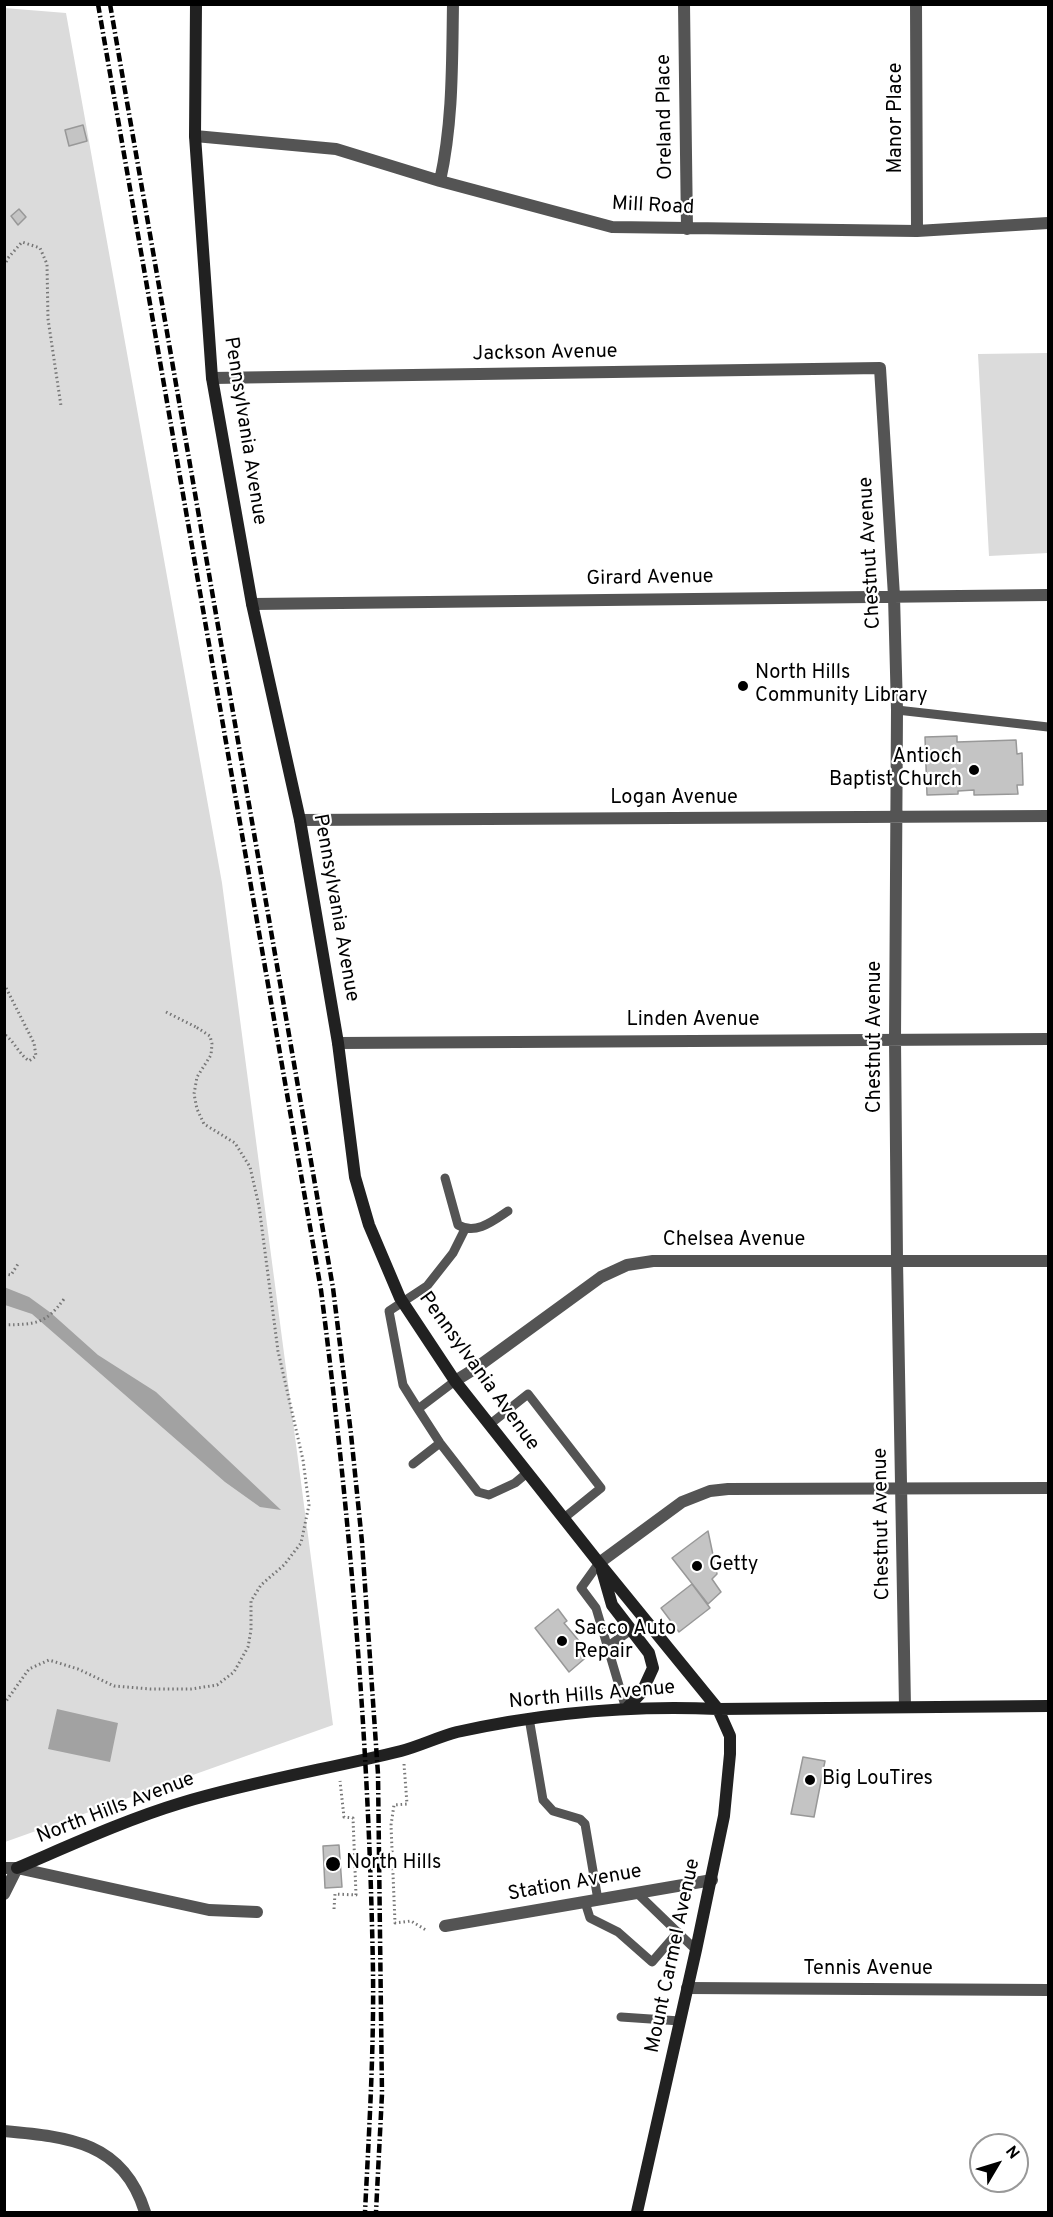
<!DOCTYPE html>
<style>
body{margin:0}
#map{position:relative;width:1053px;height:2217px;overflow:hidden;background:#fff;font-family:Overpass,sans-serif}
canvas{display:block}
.frame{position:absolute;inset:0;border:6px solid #000;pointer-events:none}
.north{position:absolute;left:969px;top:2133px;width:60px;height:60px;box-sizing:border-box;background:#fff;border:2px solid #999;border-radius:50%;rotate:52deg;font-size:16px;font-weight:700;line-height:24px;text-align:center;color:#000}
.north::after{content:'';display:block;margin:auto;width:21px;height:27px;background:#000;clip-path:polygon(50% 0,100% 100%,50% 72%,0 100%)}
</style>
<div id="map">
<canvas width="1053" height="2217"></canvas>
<div class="frame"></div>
<div class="north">N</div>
</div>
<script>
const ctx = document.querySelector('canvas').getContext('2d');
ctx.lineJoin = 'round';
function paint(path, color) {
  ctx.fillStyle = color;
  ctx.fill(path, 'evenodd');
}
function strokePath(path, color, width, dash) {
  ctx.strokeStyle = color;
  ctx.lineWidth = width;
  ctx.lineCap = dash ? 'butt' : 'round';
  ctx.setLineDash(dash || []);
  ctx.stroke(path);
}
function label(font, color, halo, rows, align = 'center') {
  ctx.font = font + ' Overpass,sans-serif';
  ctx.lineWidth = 4.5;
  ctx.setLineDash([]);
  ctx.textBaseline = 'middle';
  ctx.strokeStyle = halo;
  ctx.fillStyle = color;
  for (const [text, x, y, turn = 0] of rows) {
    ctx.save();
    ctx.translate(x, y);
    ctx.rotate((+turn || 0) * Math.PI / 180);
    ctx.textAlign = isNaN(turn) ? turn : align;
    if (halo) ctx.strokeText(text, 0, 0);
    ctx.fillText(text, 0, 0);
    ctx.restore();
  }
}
paint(new Path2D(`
 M4 8 66 13 222 883 333 1725 5 1842Z
 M1048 353V553L989 556 978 354Z`), '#dbdbdb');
paint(new Path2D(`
 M4 1287 29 1297 51 1313 98 1355 156 1392 281 1510 260 1507 225 1482 32 1314 5 1305Z
 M57 1709 118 1723 110 1762 48 1749Z`), '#a2a2a2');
const building = new Path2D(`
 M83 125 87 141 69 146 65 130Z
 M19 209 26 217 18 225 11 216Z
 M957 736V742L1016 740 1017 754 1022 753 1023 785H1017L1018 794 974 795V790L958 791V794L927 795 925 737Z
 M708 1531 717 1574 712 1579 721 1592 708 1604 672 1558Z
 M692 1584 710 1608 679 1632 661 1608Z
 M558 1609 567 1621 564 1623 590 1654 569 1672 535 1628Z
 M803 1757 825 1761 814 1817 791 1814Z
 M339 1845 342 1887 325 1888 323 1846Z`);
paint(building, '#c4c4c4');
strokePath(building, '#989898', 1.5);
strokePath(new Path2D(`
 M4 266 8 258 22 242 40 248 47 264 48 319 61 406
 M4 984 34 1043 36 1056 29 1061C18 1053 15 1042 4 1034
 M166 1012 196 1027
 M4 1274 11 1275 18 1264
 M4 1325C35 1324 45 1325 64 1299
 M4 1704 29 1669 49 1660 78 1669 114 1686 150 1689H191L217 1685 234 1672 248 1647 251 1630V1601L261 1585 284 1565 301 1543 309 1505 303 1460 278 1351 259 1206 250 1167 235 1143 204 1124 197 1109 194 1094 197 1077 211 1055 212 1044 210 1036 196 1027
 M404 1764 407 1804 394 1805 391 1825 395 1923 411 1921 426 1930
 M334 1909 335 1894 356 1895 353 1818 344 1817 340 1781`), '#767676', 3, [1.5, 3]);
strokePath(new Path2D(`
 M897 710 1048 727
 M445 1178 458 1225C476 1235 493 1221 508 1211
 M455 1381 418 1409 440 1443 478 1492 489 1495 515 1483 527 1473
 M418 1409 403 1385 389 1311 427 1286 453 1253 465 1229
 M489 1425 528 1394 601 1488 564 1518
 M413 1464 440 1443
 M599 1563 581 1588 596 1608 626 1709
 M607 1647 631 1630
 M529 1718 543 1800 553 1811 580 1819 585 1824 598 1900
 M637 1893 696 1950
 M585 1902 590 1918 618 1932 652 1962 678 1932
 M621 2017 680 2021`), '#545454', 9);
strokePath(new Path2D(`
 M684 4 687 229
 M916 4 917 231
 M195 136 336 149 440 181 612 227 917 231 1048 223
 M440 181C453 122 452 64 453 4
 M212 378 880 368 894 596 897 710 895 1039 897 1260 905 1707
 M252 604 1048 595
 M300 820 1048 816
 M338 1043 1048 1039
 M455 1381 476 1368 601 1277 627 1265 653 1261H1048
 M599 1563 682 1502 710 1491 728 1489 1048 1488
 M4 1868H17L209 1910 257 1912
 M4 1894 17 1868
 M445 1926 712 1880
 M687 1988 1048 1990
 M4 2131C70 2137 123 2142 145 2212`), '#545454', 12);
strokePath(new Path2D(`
 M196 4 195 136 212 378 252 604 300 820 338 1043 355 1177 369 1225 400 1298 455 1381 599 1563 718 1709 730 1736V1754L724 1816 696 1950 637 2212
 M602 1570 612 1605 649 1653 653 1668 642 1692 626 1709
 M17 1868C71 1845 125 1820 181 1803 254 1781 328 1769 401 1751 420 1746 438 1737 457 1732 543 1713 631 1705 718 1709L1048 1706`), '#212121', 12);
strokePath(new Path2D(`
 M98 4 321 1290C350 1518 369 1741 373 1971 374 2051 369 2132 365 2212
 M110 4 333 1288 351 1434 362 1542 378 1774 382 2094 376 2212`), '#000', 4.5, [9, 3, 1.5, 3]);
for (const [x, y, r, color] of [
 [743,686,6,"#000"],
 [974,770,6,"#000"],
 [697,1566,6,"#000"],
 [562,1641,6,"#000"],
 [810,1780,6,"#000"],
 [333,1864,8,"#000"]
]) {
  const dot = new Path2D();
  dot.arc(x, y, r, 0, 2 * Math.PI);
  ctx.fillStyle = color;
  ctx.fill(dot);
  strokePath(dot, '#fff', 2);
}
label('20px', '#000', '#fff', [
 ["Oreland Place",666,117,-91],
 ["Manor Place",897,118,-90],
 ["Mill Road",653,207,3],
 ["Jackson Avenue",545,354,-1],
 ["Pennsylvania Avenue",244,431,81],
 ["Chestnut Avenue",871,553,-93],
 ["Girard Avenue",650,579,-1],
 ["Logan Avenue",674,799],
 ["Pennsylvania Avenue",335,908,80],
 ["Linden Avenue",693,1021],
 ["Chestnut Avenue",876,1037,-90],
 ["Chelsea Avenue",734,1241],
 ["Pennsylvania Avenue",478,1372,54],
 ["Chestnut Avenue",883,1524,-91],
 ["North Hills Avenue",592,1696,-5],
 ["North Hills Avenue",116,1809,-21],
 ["Station Avenue",575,1884,-10],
 ["Mount Carmel Avenue",674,1956,-78],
 ["Tennis Avenue",868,1970]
]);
label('20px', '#000', '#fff', [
 ["North Hills",755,674],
 ["Community Library",755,697],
 ["Antioch",962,758,"right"],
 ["Baptist Church",962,781,"right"],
 ["Getty",709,1566],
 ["Sacco Auto",574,1630],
 ["Repair",574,1653],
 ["Big LouTires",822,1780],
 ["North Hills",346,1864]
], 'left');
</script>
